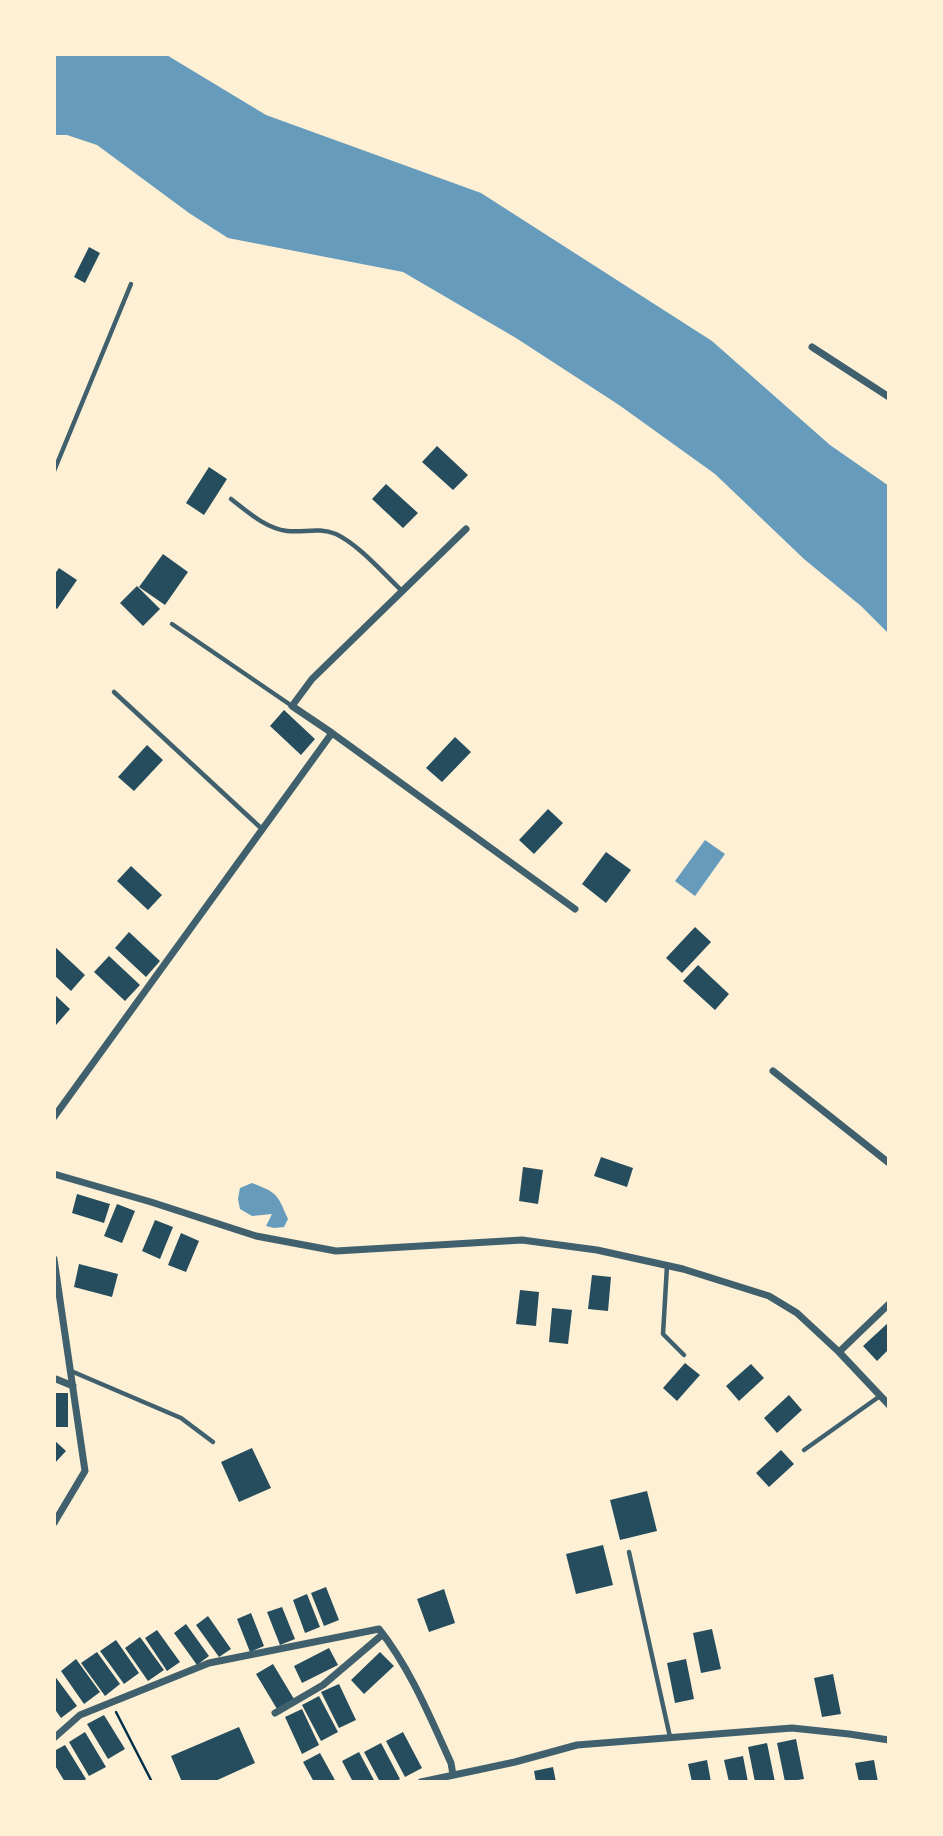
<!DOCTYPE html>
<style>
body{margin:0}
#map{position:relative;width:943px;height:1836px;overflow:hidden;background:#fdf0d5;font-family:Arial,sans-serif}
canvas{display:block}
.frame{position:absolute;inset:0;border:56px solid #fdf0d5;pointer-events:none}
</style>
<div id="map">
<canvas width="943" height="1836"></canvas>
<div class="frame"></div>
</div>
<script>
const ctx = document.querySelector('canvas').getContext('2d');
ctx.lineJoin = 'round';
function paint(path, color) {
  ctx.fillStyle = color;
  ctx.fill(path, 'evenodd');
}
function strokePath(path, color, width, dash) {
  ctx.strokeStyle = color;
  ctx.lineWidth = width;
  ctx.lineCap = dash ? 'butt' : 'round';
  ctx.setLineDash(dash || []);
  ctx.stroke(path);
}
paint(new Path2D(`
 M54 54H165L266 115 481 193 712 341 830 445 889 486V634L861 606 804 559 715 474 619 405 516 338 403 272 228 238 189 213 97 145 67 135H54Z
 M705 840 725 854 695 896 675 881Z
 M252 1183C278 1193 277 1194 288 1219L284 1227 274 1228 266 1226 272 1214 252 1216 240 1209 238 1199 240 1188Z`), '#669bbc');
paint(new Path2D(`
 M89 247 100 253 85 283 74 277Z
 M437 446 468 475 453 490 422 462Z
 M209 467 227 479 204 515 186 503Z
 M386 484 418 513 403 528 372 499Z
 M163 554 188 572 165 605 139 587Z
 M59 568 77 580 57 609 54 607V575Z
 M137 586 160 609 143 626 120 603Z
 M284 710 315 739 301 755 270 726Z
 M455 737 471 752 442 782 426 768Z
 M147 745 163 760 134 791 118 777Z
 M548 809 563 823 534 854 519 840Z
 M606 852 631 870 606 903 582 884Z
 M131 866 162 895 148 910 117 881Z
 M695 927 711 942 682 973 666 958Z
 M129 932 160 961 146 977 115 948Z
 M54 946 85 975 71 991 54 975Z
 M109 956 140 985 125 1001 94 972Z
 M698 965 729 994 715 1010 683 981Z
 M54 994 70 1009 56 1025 54 1023Z
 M601 1157 633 1168 627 1187 594 1176Z
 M523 1167 543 1170 538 1204 519 1201Z
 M77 1194 110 1204 104 1223 72 1213Z
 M117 1204 135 1211 122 1243 104 1236Z
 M155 1220 173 1227 160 1259 142 1251Z
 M181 1233 199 1241 186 1272 168 1265Z
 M79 1264 118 1274 112 1297 74 1287Z
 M592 1275 611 1277 608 1311 588 1309Z
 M520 1290 539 1292 536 1326 516 1324Z
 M552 1308 572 1310 568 1344 549 1342Z
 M889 1322V1349L877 1361 863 1346Z
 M685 1363 700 1375 677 1401 663 1388Z
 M751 1364 764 1378 739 1401 726 1386Z
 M54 1393H68V1427H54Z
 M789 1395 802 1410 777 1433 764 1418Z
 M54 1440 66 1451 54 1464Z
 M252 1448 271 1488 239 1502 221 1462Z
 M781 1450 794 1464 769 1487 756 1473Z
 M647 1491 657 1531 620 1540 610 1500Z
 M603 1545 613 1585 576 1594 566 1554Z
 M326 1587 339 1620 324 1626 311 1593Z
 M444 1589 455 1623 429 1632 417 1599Z
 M307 1594 320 1627 305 1633 293 1600Z
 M282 1607 295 1639 280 1645 267 1612Z
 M251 1613 264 1646 250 1652 237 1619Z
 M208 1616 231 1649 219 1657 196 1625Z
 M186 1624 209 1656 197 1665 174 1633Z
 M712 1629 721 1669 701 1673 693 1633Z
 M157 1630 180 1662 167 1671 145 1638Z
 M140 1637 164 1670 148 1681 125 1648Z
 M116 1640 139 1673 124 1684 100 1651Z
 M329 1648 338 1665 302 1683 294 1666Z
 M97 1652 120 1684 105 1696 81 1663Z
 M380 1652 394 1666 364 1694 351 1680Z
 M76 1659 100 1692 84 1704 61 1671Z
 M686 1659 694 1699 675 1703 667 1663Z
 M273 1664 294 1699 277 1709 256 1674Z
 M833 1674 841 1714 822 1717 814 1678Z
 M54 1675 77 1706 61 1718 54 1708Z
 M339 1684 356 1720 339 1728 321 1692Z
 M319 1696 338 1732 321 1741 302 1705Z
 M302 1709 319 1745 302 1754 285 1717Z
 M104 1715 125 1749 108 1759 87 1724Z
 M239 1727 255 1763 213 1782H182L171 1756Z
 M85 1732 106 1767 89 1776 69 1742Z
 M403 1732 422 1768 405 1777 386 1741Z
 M796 1739 804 1779 785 1782 777 1743Z
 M381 1743 400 1779 395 1782H380L364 1752Z
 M767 1743 775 1782H755L748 1747Z
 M65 1745 86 1779 82 1782H65L54 1764V1751Z
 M359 1752 375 1782H353L342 1761Z
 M320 1753 336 1782H314L303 1762Z
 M743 1756 748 1782H729L724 1760Z
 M707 1760 711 1782H692L688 1764Z
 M874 1760 878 1782H859L855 1763Z
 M553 1767 556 1782H536L534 1771Z`), '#264d5e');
strokePath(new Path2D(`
 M116 1712 152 1782`), '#003049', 2.5);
strokePath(new Path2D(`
 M54 471 131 284
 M231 499C248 512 265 528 287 531 304 533 318 527 336 534 359 545 383 573 402 591
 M172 624 292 706
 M114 692 262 829
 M667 1266 663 1334 684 1355
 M71 1371 181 1418 213 1442
 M804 1450 880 1396
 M629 1552 670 1737`), '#3f606c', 4.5);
strokePath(new Path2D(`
 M812 347 889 397
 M332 733 575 909
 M773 1071 889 1163
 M54 1117 332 733 292 706 312 679 466 529
 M54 1174 151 1202 256 1236 336 1251 522 1240 597 1250 683 1269 769 1296 797 1313 839 1352 889 1405
 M54 1259 85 1471 54 1523
 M839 1352 889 1304
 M56 1379 73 1386
 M275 1713 323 1685 383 1634
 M54 1738 80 1715 209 1663 379 1629C410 1668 430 1717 451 1763L453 1775
 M421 1782 515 1762 577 1745 792 1728 849 1734 889 1740`), '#3f606c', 7);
</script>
